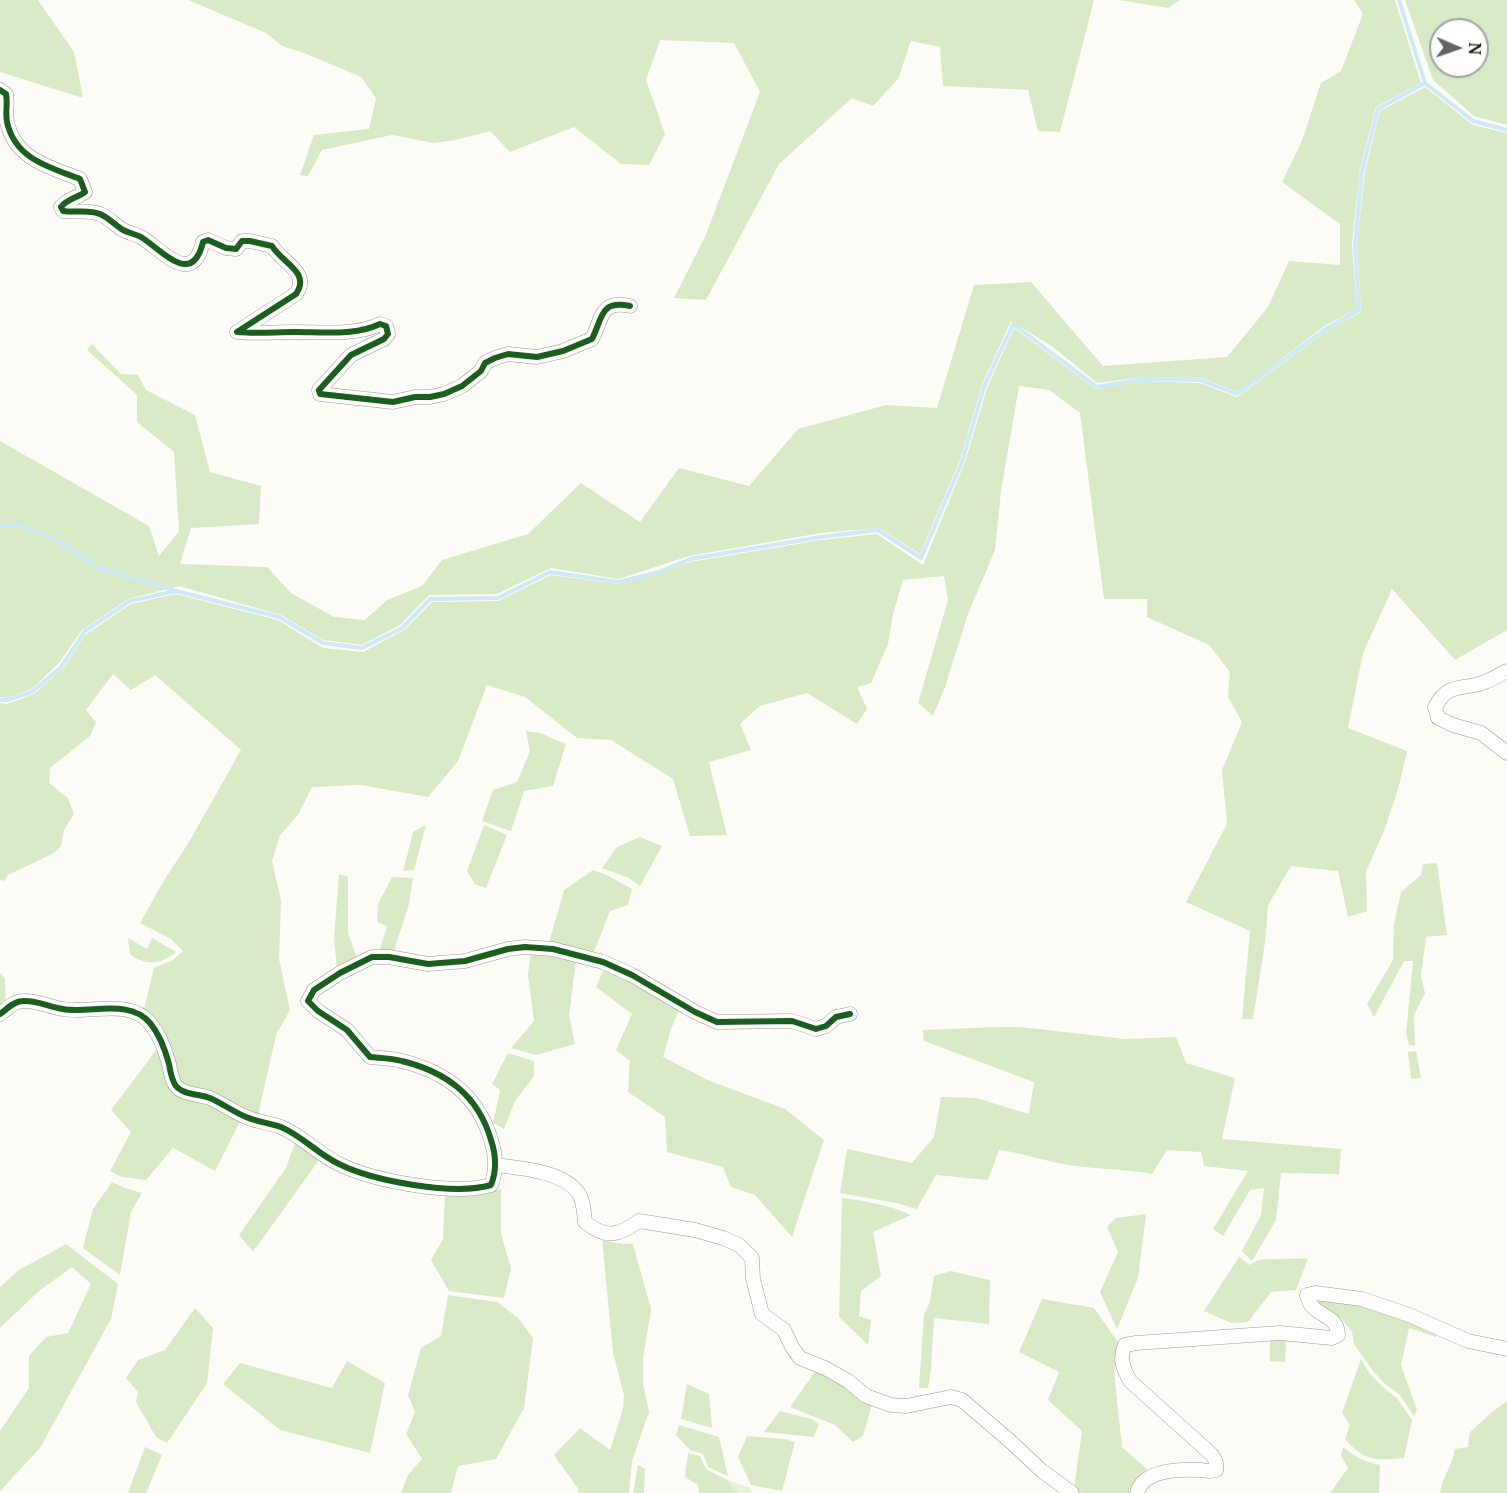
<!DOCTYPE html>
<style>
body{margin:0}
#map{position:relative;width:1507px;height:1493px;overflow:hidden;background:#fdfcf7;font-family:"Noto Serif",serif}
canvas{display:block}
.north{position:absolute;left:1429px;top:18px;width:60px;height:60px;box-sizing:border-box;background:#fff;border:2px solid #a0a0a0;border-radius:50%;rotate:92deg;font-size:16px;font-weight:700;line-height:24px;text-align:center;color:#111}
.north::after{content:'';display:block;margin:auto;width:21px;height:27px;background:#646362;clip-path:polygon(50% 0,100% 100%,50% 72%,0 100%)}
</style>
<div id="map">
<canvas width="1507" height="1493"></canvas>
<div class="north">N</div>
</div>
<script>
const ctx = document.querySelector('canvas').getContext('2d');
ctx.lineJoin = 'round';
function paint(path, color) {
  ctx.fillStyle = color;
  ctx.fill(path, 'evenodd');
}
function strokePath(path, color, width, dash) {
  ctx.strokeStyle = color;
  ctx.lineWidth = width;
  ctx.lineCap = dash ? 'butt' : 'round';
  ctx.setLineDash(dash || []);
  ctx.stroke(path);
}
paint(new Path2D(`
 M727 1480 750 1488 753 1493H738Z`), '#e7f3d7');
paint(new Path2D(`
 M0 0H38L74 52 83 98 0 72Z
 M188 0H1094L1060 132 1038 131 1028 90 943 86 940 47 911 41 898 79 873 106 852 98 779 164 706 300 674 298 705 237 760 92 734 43 660 40 646 80 665 134 649 165 621 164 574 127 510 152 490 131 456 140 434 143 392 135 322 150 308 176 300 175 314 135 369 129 376 98 361 77 304 53 282 46 266 33Z
 M1119 0H1180L1168 8Z
 M1354 0H1395L1421 83 1376 107 1360 169 1352 243 1357 309 1326 325 1238 392 1201 378 1144 377 1097 383 1053 347 1011 321 982 385 960 460 920 554 879 528 821 533 689 556 619 579 551 568 497 594 429 595 400 625 362 645 323 640 281 615 179 586 128 599 82 630 59 663 32 689 7 698 0 697V441L149 526 159 556 179 531 174 452 137 422V395L87 350 92 344 121 374 138 375 146 390 195 415 210 472 261 486 259 524 191 528 180 564 267 567 291 593 334 617 365 620 387 600 422 586 442 560 528 534 581 483 640 522 679 468 749 486 798 429 886 405 937 408 974 285 1031 282 1103 366 1227 357 1268 307 1289 261 1340 265V224L1282 182 1302 141 1321 83 1341 71 1363 14Z
 M1405 0H1507V125L1474 116 1433 80ZM1441 30H1477V66H1441Z
 M1425 87 1473 125 1507 133V630L1455 660 1392 589 1363 653 1348 728 1407 751 1399 786 1384 831 1366 872 1367 911 1348 917 1338 871 1291 866 1268 905 1265 942 1253 1019H1242L1250 931 1186 902 1227 824 1222 770 1242 722 1228 697 1230 672 1209 645 1147 617V599H1104L1080 413 1049 390 1019 386 1001 491 995 550 968 614 945 687 933 716 918 703 948 600 944 576 903 580 893 614 888 644 871 683 857 687 867 709 857 724 807 693 760 706 740 724 751 750 709 762 727 835 690 836 673 779 611 740 577 738 525 697 487 685 458 761 428 797 361 785 312 787 298 815 280 835 272 861 281 900 279 959 290 1010 276 1035 258 1115 186 1086 180 1080 166 1034 144 1009 154 968 173 960 183 951 171 939 140 923 165 879 189 842 241 750 155 675 131 690 113 674 86 710 96 722 90 736 50 768 49 783 68 798 74 814 64 830 61 846 54 853 8 875 4 881 0 880V703L7 704 34 694 64 667 85 635 131 604 176 594 278 620 323 648 363 652 404 630 432 602 498 601 551 575 619 584 690 562 821 540 877 534 923 565 965 462 987 388 1014 328 1096 389 1143 381 1200 383 1237 397 1329 329 1361 312 1357 243 1365 171 1380 111Z
 M526 731 540 733 566 744 553 786 524 791 511 831 482 821 493 790 517 782 530 751Z
 M426 825 414 870 403 871 413 832Z
 M484 825 507 835 486 888 475 884 467 871Z
 M640 837 662 846 640 886 629 878 602 868 617 847Z
 M1437 863 1447 935 1426 937 1421 975 1425 993 1414 1015 1415 1046 1409 1045 1406 1033 1413 961H1404L1374 1017 1367 1004 1393 960 1394 924 1401 892 1421 875 1423 864Z
 M593 870 607 875 632 889 628 905 610 911 592 957 549 943 564 890Z
 M339 874 348 877V933L358 961 337 971 334 938Z
 M392 877 413 878 409 904 393 954 379 953 387 926 377 922 378 904Z
 M128 938 147 949 152 938 176 952C161 965 145 966 130 954Z
 M552 951 576 961 569 1015 575 1044 536 1055 511 1048 534 1021 528 975 531 952Z
 M604 969 630 978 680 1008 671 1029 663 1057 710 1081 785 1109 824 1140 792 1237 755 1195 731 1187 723 1167 667 1152 665 1117 628 1092 630 1061 616 1050 632 1014 596 987Z
 M0 973 5 978 6 1006 0 1011Z
 M997 1027H1021L1125 1039 1176 1037 1186 1063 1235 1078 1222 1139 1341 1149 1339 1174 1281 1173 1276 1220 1252 1261 1242 1251 1261 1215 1264 1188 1250 1190 1223 1236 1213 1229 1248 1171 1204 1166 1201 1152 1167 1150 1152 1174C1124 1169 1096 1169 1068 1165 1045 1161 1023 1153 999 1150L988 1180 936 1175 917 1209 896 1203 840 1193 847 1149 912 1163 934 1137 941 1097 976 1098 1029 1114 1034 1082 924 1041 923 1030Z
 M160 1045 172 1083 209 1101 241 1120 215 1171 173 1148 146 1180 122 1177 110 1171 131 1132 111 1110Z
 M1416 1051 1421 1078 1411 1079 1408 1052Z
 M508 1053 534 1061V1076L515 1101 504 1129 493 1123 500 1090 492 1084Z
 M295 1143 319 1160 253 1252 239 1235 286 1168Z
 M112 1182 125 1188 142 1193 131 1212 120 1275 83 1248 93 1209Z
 M501 1189V1233L511 1269 504 1298 449 1291 431 1260 443 1239 445 1194 474 1196Z
 M842 1198C866 1201 889 1205 911 1215L873 1232 881 1276 861 1291 859 1316 871 1320 868 1345 839 1317Z
 M1146 1214 1138 1278 1117 1329 1100 1292 1118 1252 1107 1227 1116 1218Z
 M602 1239 615 1243 633 1244 651 1309 643 1359V1384L649 1412 632 1461 629 1493H577L579 1490 554 1455 580 1428 610 1450 623 1409 624 1395 613 1353Z
 M66 1244 118 1284 111 1319 40 1448 0 1491V1431L29 1388V1356L46 1337 68 1333 91 1284 72 1267 39 1291 0 1328V1287L19 1270Z
 M1239 1257 1250 1265C1253 1263 1256 1261 1259 1260 1263 1259 1305 1258 1308 1259L1296 1290 1271 1292 1248 1322 1231 1323 1204 1311Z
 M951 1271 990 1280 989 1324 934 1318 931 1368 928 1388H919L924 1314 930 1302 934 1276Z
 M448 1295 497 1302 518 1318 533 1338 524 1408 496 1459 458 1466 451 1493H401L408 1475 422 1459 406 1434 415 1412 408 1395 421 1348 441 1336Z
 M1338 1297 1438 1331 1436 1337 1409 1328 1401 1365 1417 1410 1414 1416 1399 1394 1386 1385 1373 1371 1354 1344 1352 1332 1342 1319 1332 1311 1318 1306 1313 1298Z
 M1042 1299 1094 1308 1120 1345 1114 1371 1122 1447 1149 1471 1131 1493H1081L1074 1488 1082 1431 1048 1400 1059 1372 1019 1352Z
 M195 1308 213 1328 207 1383 167 1443 156 1437 136 1402 138 1392 126 1378 138 1360 165 1350Z
 M1270 1337 1286 1338 1285 1362 1270 1361Z
 M1361 1359 1370 1374 1385 1389 1397 1398 1412 1420 1404 1458C1376 1461 1364 1461 1345 1439L1350 1425 1342 1413Z
 M347 1361 385 1383 370 1453 280 1430 223 1384 240 1363 332 1388Z
 M817 1369 873 1401 863 1436 853 1442 835 1425 790 1407Z
 M687 1384 709 1394 712 1428 681 1419Z
 M1507 1401V1493H1440C1442 1478 1452 1466 1455 1449L1468 1447 1470 1432 1492 1412Z
 M780 1411 811 1419 819 1424 814 1437 764 1432Z
 M679 1425 719 1437 728 1476 708 1467 703 1454 690 1450 676 1435Z
 M747 1436 785 1439 795 1442 782 1491 751 1485 738 1457Z
 M145 1447 162 1455 146 1493H128Z
 M1343 1447C1355 1457 1365 1462 1380 1465L1379 1493H1330L1348 1468 1341 1456Z
 M688 1453 700 1456 706 1469 727 1480 738 1493H699L698 1485 685 1477Z
 M638 1465 645 1469 644 1493H633Z`), '#d8eac5');
strokePath(new Path2D(`
 M1399 0 1425 83 1473 121 1507 130
 M0 525 21 526 59 541 99 568 174 590
 M0 700H7L32 692 61 667 85 631 130 601 176 591 279 617 323 643 362 648 402 628 430 599 498 598 550 572 619 582 659 572 690 559 821 537 878 530 921 558 962 462 984 387 1013 324 1097 387 1143 379 1200 380 1237 394 1327 328 1359 310 1355 244 1362 171 1378 109 1425 83`), '#cde8f7', 4);
const minor = new Path2D(`
 M0 90 6 94C8 103 5 112 7 122 15 159 49 167 80 179L85 192C77 198 67 199 61 207L63 211C76 213 88 209 100 214 109 218 115 225 123 230 129 233 135 234 141 237 162 250 192 288 203 242L208 240 226 248 236 249 242 241H250L272 246C282 263 311 272 296 294L237 332C257 334 275 332 295 332 322 332 355 336 380 324L386 326 388 334 384 339 351 355 319 390 320 394 393 402 415 397H430L444 394 462 386 481 371 485 363 495 358 508 354 537 357 563 351 592 339C603 317 600 300 630 306
 M1507 671C1500 674 1493 679 1485 682 1462 691 1449 681 1435 707L1438 718 1453 725 1481 733 1507 753
 M0 1014C7 1009 14 1001 23 1001 37 1000 49 1007 63 1009 90 1014 129 998 150 1023 160 1035 165 1049 169 1064 170 1070 172 1081 176 1086 183 1095 200 1094 210 1098 223 1104 234 1112 246 1117 258 1122 270 1123 281 1127 302 1136 318 1154 339 1164 373 1181 454 1196 491 1185 497 1170 496 1155 491 1140 478 1095 446 1072 402 1061 392 1058 380 1058 370 1057L347 1030 318 1011 308 1001 314 990 340 973 372 957H389L428 964 465 961 508 949 525 947 553 949 603 962 632 975 695 1012 717 1022 792 1021 816 1029 826 1026 836 1017 850 1014
 M496 1165C520 1168 564 1171 579 1194 584 1202 584 1213 585 1222 606 1239 618 1236 639 1221L695 1230 723 1238 739 1245 752 1258 753 1279 762 1314 784 1330 792 1347 800 1358 825 1368 848 1381 866 1396 891 1405 906 1406 951 1397 962 1400 1010 1441 1042 1471 1072 1493
 M1137 1493C1143 1469 1181 1469 1201 1470 1207 1471 1210 1472 1216 1470 1217 1462 1215 1458 1210 1453L1130 1381C1123 1368 1119 1359 1125 1345L1136 1343 1280 1333 1332 1338 1338 1335C1338 1316 1320 1317 1311 1305 1309 1302 1308 1298 1307 1295L1315 1293 1362 1299 1409 1315 1468 1341 1507 1349`);
strokePath(minor, '#979795', 15);
strokePath(minor, '#fffffe', 14);
strokePath(new Path2D(`
 M0 90 6 94C8 103 5 112 7 122 15 159 49 167 80 179L85 192C77 198 67 199 61 207L63 211C76 213 88 209 100 214 109 218 115 225 123 230 129 233 135 234 141 237 162 250 192 288 203 242L208 240 226 248 236 249 242 241H250L272 246C282 263 311 272 296 294L237 332C257 334 275 332 295 332 322 332 355 336 380 324L386 326 388 334 384 339 351 355 319 390 320 394 393 402 415 397H430L444 394 462 386 481 371 485 363 495 358 508 354 537 357 563 351 592 339C603 317 600 300 630 306
 M0 1014C7 1009 14 1001 23 1001 37 1000 49 1007 63 1009 90 1014 129 998 150 1023 160 1035 165 1049 169 1064 170 1070 172 1081 176 1086 183 1095 200 1094 210 1098 223 1104 234 1112 246 1117 258 1122 270 1123 281 1127 302 1136 318 1154 339 1164 373 1181 454 1196 491 1185 497 1170 496 1155 491 1140 478 1095 446 1072 402 1061 392 1058 380 1058 370 1057L347 1030 318 1011 308 1001 314 990 340 973 372 957H389L428 964 465 961 508 949 525 947 553 949 603 962 632 975 695 1012 717 1022 792 1021 816 1029 826 1026 836 1017 850 1014`), '#1b5e20', 6);
</script>
